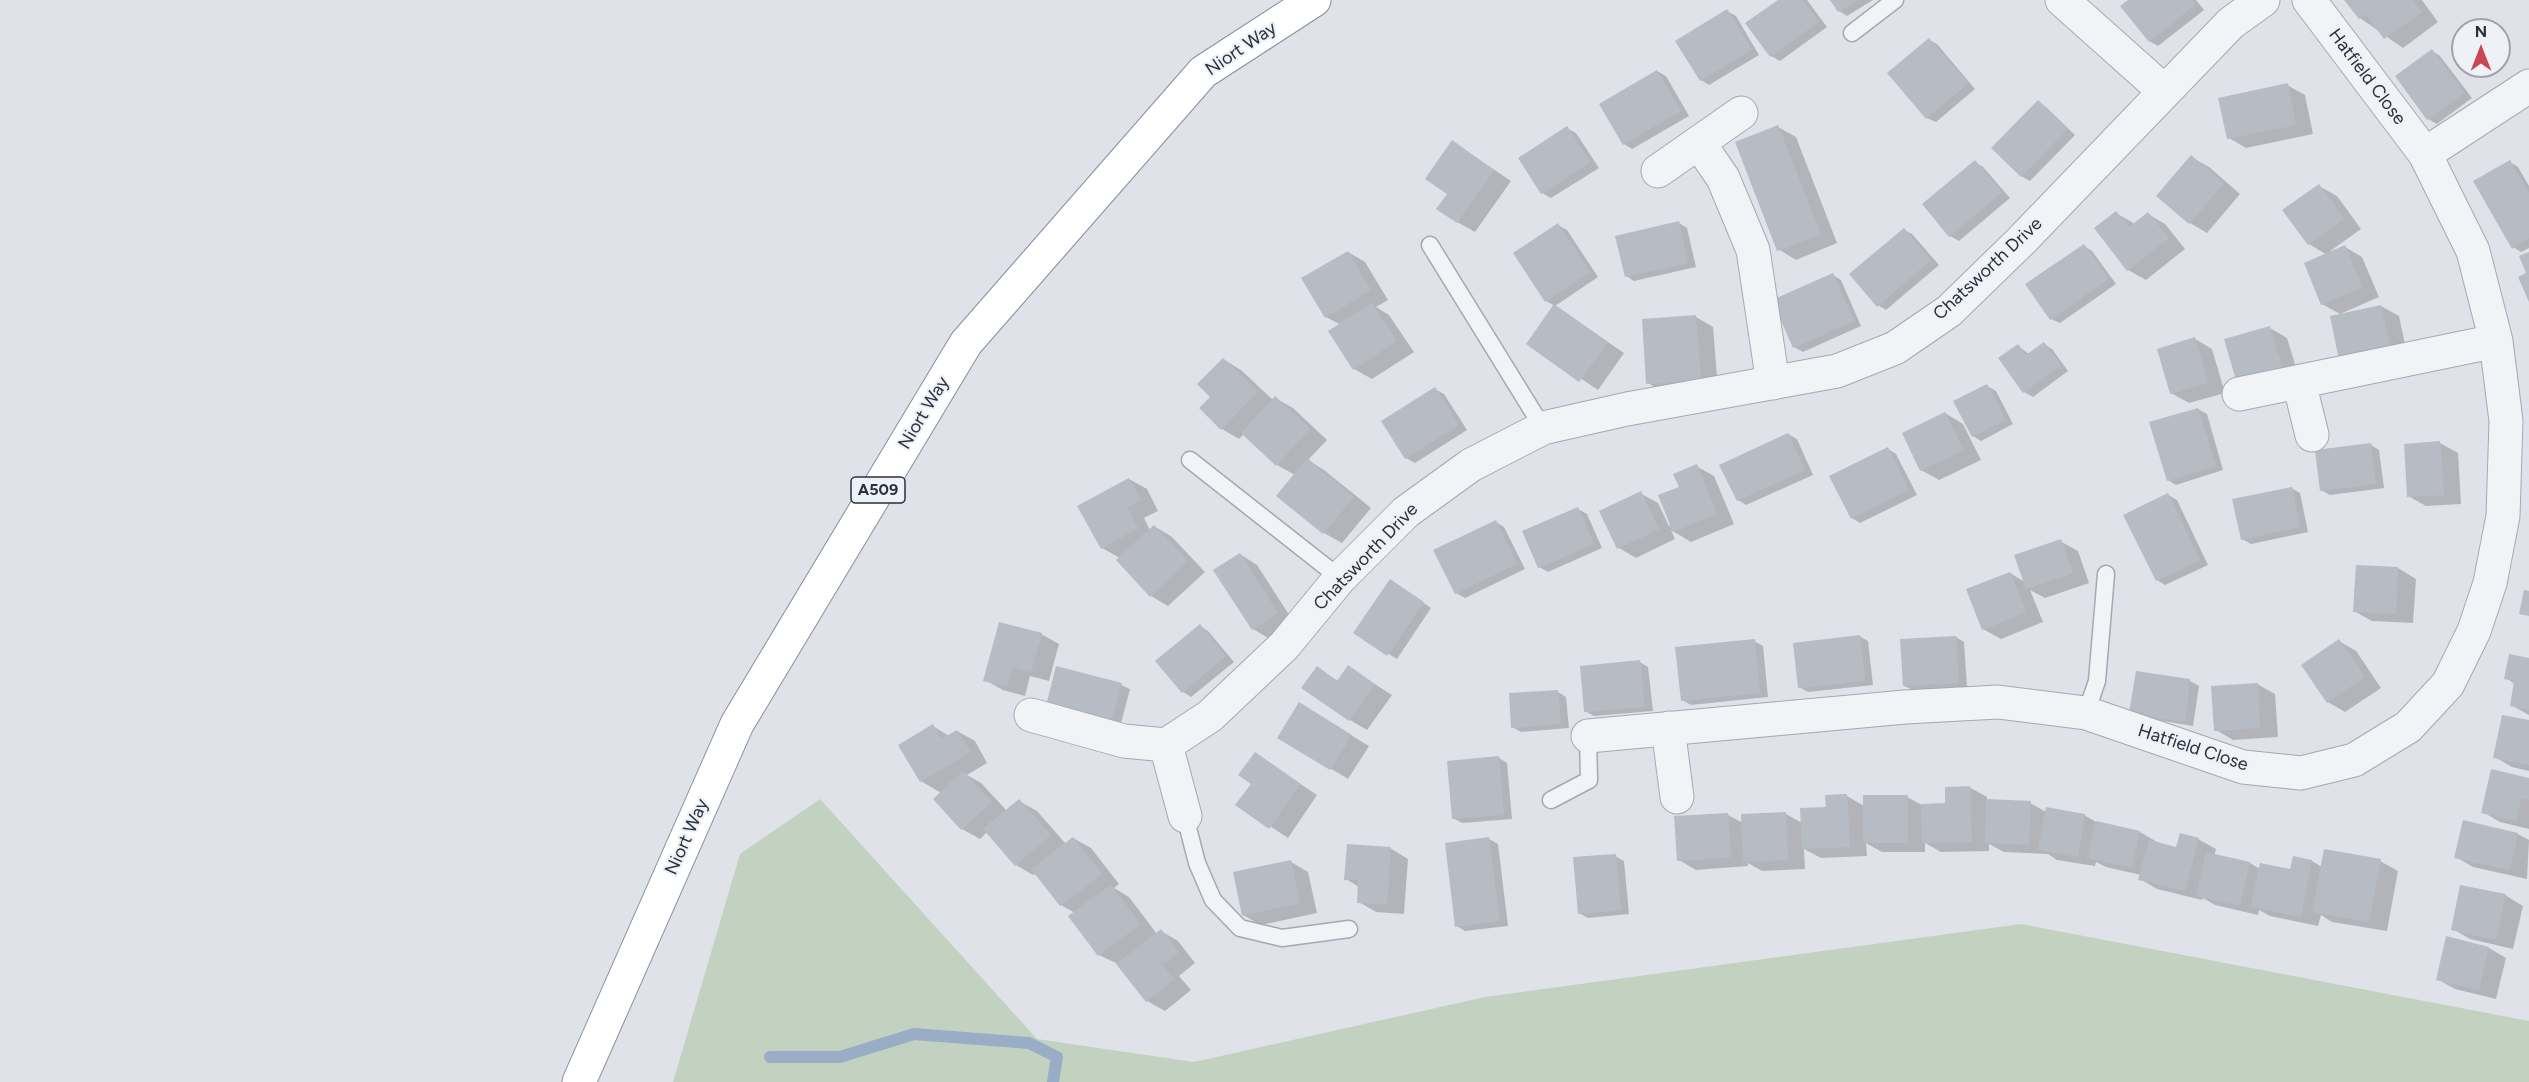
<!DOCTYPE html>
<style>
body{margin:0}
#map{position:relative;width:2529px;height:1082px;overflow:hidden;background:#dfe2e8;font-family:Figtree,sans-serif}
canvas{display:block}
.north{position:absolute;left:2451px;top:18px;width:60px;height:60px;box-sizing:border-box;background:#eef1f5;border:2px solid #9fa3ac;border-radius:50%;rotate:0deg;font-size:16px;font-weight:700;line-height:24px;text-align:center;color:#282f3e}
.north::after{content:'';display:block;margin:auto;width:21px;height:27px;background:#ca4652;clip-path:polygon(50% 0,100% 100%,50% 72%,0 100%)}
</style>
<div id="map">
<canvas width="2529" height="1082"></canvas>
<div class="north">N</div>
</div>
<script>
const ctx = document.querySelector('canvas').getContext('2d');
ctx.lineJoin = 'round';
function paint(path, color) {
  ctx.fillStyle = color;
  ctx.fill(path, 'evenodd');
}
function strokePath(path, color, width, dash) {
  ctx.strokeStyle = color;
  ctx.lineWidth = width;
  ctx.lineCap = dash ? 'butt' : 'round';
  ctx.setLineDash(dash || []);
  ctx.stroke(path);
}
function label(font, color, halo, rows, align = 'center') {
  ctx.font = font + ' Figtree,sans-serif';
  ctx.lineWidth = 4.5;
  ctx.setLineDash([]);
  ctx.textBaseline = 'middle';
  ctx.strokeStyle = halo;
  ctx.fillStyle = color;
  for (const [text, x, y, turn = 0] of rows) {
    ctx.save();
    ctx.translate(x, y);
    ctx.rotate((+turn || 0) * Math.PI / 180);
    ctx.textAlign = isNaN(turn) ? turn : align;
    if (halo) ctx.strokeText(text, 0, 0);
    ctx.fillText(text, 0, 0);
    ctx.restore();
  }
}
paint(new Path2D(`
 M820 799 1037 1039 1194 1062 1485 997 2021 924 2529 1021V1082H673L740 854Z`), '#c3d2c0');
paint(new Path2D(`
 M1781 0H1807L1827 27 1780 61 1771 56 1747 24Z
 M1832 0H1873L1847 16 1839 11Z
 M2130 0H2196L2204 10 2158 46 2149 41Z
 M2346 0H2422L2438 22 2403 48 2360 18Z
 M1727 11 1736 16 1759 55 1709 85 1701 80Z
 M1929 40 1937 44 1975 89 1936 122 1927 118Z
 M2432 51 2440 56 2472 98 2437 124 2428 119Z
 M1657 71 1666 76 1689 116 1632 149 1624 144Z
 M2287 85 2305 95 2313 134 2246 148 2229 138Z
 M2038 102 2046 107 2075 135 2030 181 2021 176Z
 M1778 127 1796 137 1837 243 1796 260 1778 249Z
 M1567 128 1576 133 1599 168 1551 198 1542 193 1520 158Z
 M1453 142 1511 181 1475 232 1457 222 1449 193Z
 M2191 157 2209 167 2240 194 2207 233 2190 223 2158 196Z
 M1975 162 1983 167 2010 198 1959 241 1950 236Z
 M2510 162 2518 167 2529 186V248L2521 252 2513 247Z
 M2319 186 2337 196 2361 229 2329 252 2345 247 2362 257 2379 297 2340 314 2322 304 2327 255 2309 244Z
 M2116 213 2135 224 2148 214 2165 224 2185 249 2146 280 2128 270Z
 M1679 223 1687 228 1696 267 1634 281 1626 276Z
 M1558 225 1567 230 1598 277 1555 306 1546 301Z
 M1904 230 1912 234 1939 265 1886 310 1878 305Z
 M2084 246 2092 251 2116 284 2060 323 2051 319Z
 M1348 252 1365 262 1388 300 1376 307 1389 315 1414 352 1372 379 1354 369 1341 325 1326 317Z
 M1833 275 1841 280 1861 326 1803 352 1794 347Z
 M1555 306 1624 353 1598 390 1528 343Z
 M2381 306 2399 316 2409 363 2359 375Z
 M1696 317 1713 327 1718 389 1665 393 1648 383Z
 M2270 328 2287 338 2299 377 2255 390Z
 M2195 339 2212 349 2225 393 2189 403 2171 393Z
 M2044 344 2052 349 2068 371 2033 397 2024 392 2018 346 2029 354Z
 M1223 359 1241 370 1273 400 1275 398 1293 408 1327 440 1308 460 1324 470 1371 508 1342 543 1324 533 1278 496 1295 475 1277 465 1244 434 1239 439 1222 429 1212 397Z
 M1987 386 1996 391 2013 424 1981 441 1973 436Z
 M1435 389 1444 394 1467 430 1415 463 1406 458 1383 421Z
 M2198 409 2207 414 2223 470 2176 485 2168 480Z
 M1945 413 1963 424 1981 460 1939 480 1921 470Z
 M1788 434 1797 439 1813 475 1746 505 1738 500Z
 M2440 443 2458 453 2461 504 2426 506 2408 496Z
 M2371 445 2379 450 2384 488 2330 495 2321 490Z
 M1888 449 1896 454 1917 495 1860 523 1852 518Z
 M1696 466 1714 476 1734 524 1691 542 1671 530 1675 539 1636 558 1619 548 1640 493 1658 503 1669 526 1671 525 1681 488Z
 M1129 479 1147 489 1158 511 1144 518 1150 530 1154 526 1172 537 1205 572 1168 606 1151 596 1120 558 1102 548Z
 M2291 488 2300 493 2308 532 2251 544 2242 539Z
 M2168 495 2177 500 2208 565 2165 585 2157 580Z
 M1578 509 1587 514 1602 548 1548 572 1539 567Z
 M1496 522 1504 527 1525 569 1465 598 1456 593Z
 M2060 541 2078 551 2089 583 2045 598 2030 590 2043 622 2001 639 1983 629 2010 573 2025 582Z
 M1240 554 1257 565 1295 624 1270 639 1253 629Z
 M2357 567 2398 568 2416 579 2413 623 2372 621 2354 611Z
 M1399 586 1431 608 1397 659 1355 633Z
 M1200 626 1208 631 1234 662 1191 697 1183 692Z
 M1041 634 1059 644 1049 681 1030 676 1025 696 1003 690 985 680Z
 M1859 636 1868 641 1873 685 1808 692 1799 687Z
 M1956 637 1964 642 1967 687 1913 690 1904 686Z
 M1754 641 1763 646 1768 697 1691 705 1682 700Z
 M2339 641 2356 651 2381 688 2345 712 2328 702Z
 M2529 660V715L2511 705 2515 684 2506 678Z
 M1640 662 1648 667 1653 711 1594 716 1585 711Z
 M1348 667 1392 695 1367 730 1350 720 1317 668 1338 681Z
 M1057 668 1121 685 1130 689 1119 731Z
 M2137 672 2190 681 2199 686 2193 726 2139 717Z
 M2257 684 2275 694 2278 737 2233 740 2216 730Z
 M1558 692 1566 697 1569 728 1521 732 1512 727Z
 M1316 714 1369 746 1348 779 1279 737Z
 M2529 722V771L2512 767 2495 757Z
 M933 726 949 736 957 731 975 741 987 763 967 775 981 783 1007 811 1019 801 1037 811 1066 844 1073 838 1091 848 1119 884 1114 888 1129 897 1157 934 1161 931 1178 941 1195 963 1179 976 1191 990 1165 1011 1147 1001 1118 964 1099 955 1075 913 1061 905 1036 873 1033 875 1016 865 987 832 980 839 962 829 941 793 921 781 900 745Z
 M1255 754 1317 795 1288 838 1238 805 1253 783Z
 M1499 758 1507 763 1512 819 1462 823 1453 818Z
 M2529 780V829L2500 822 2483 812Z
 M1969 787 1987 797V801L2030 803 2046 812 2084 815 2098 823 2140 832 2157 842 2177 849 2198 839 2216 849 2214 856 2250 863 2260 869 2292 870 2294 858 2312 861 2322 867 2380 861 2398 871 2387 931 2332 922 2321 915 2318 926 2270 916 2259 910 2258 915 2215 905 2203 898 2202 900 2157 889 2140 879 2141 875 2106 867 2096 862 2095 866 2057 860 2048 854 2004 852 1989 844V851L1941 852 1925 843V852H1882L1866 843 1867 856 1821 858 1804 849 1805 869 1762 871 1748 863V866L1696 870 1679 860 1728 815 1743 823 1786 814 1802 823 1847 796 1864 806 1907 797 1922 805H1947Z
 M2464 822 2518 834 2529 840 2527 879 2473 867 2456 857Z
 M1489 839 1498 844 1508 926 1465 931 1457 926Z
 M1390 848 1408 859 1404 914 1376 912 1359 902V887L1346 879Z
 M1615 856 1624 861 1629 914 1588 918 1579 913Z
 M1291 862 1308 872 1317 913 1261 925 1243 915Z
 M2505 895 2523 906 2513 949 2470 939 2453 929Z
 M2447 938 2489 948 2506 958 2496 999 2455 989 2437 979Z`), '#0003');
strokePath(new Path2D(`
 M770 1057H840L914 1034 1029 1043 1057 1057 1053 1082`), '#9aadc7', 12);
paint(new Path2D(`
 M1778 0H1803L1819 22 1770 57 1745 23Z
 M1830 0H1858L1838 12Z
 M2128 0H2192L2196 4 2149 42 2120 6Z
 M2344 0H2413L2422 12 2384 39 2366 14 2359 19Z
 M1727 9 1752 50 1700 81 1675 41Z
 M1929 38 1968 83 1926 119 1887 73Z
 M2432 49 2464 93 2427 120 2395 76Z
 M1657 70 1681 111 1623 145 1599 104Z
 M2288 83 2296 125 2227 139 2218 98Z
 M2038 100 2068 129 2021 177 1991 148Z
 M1778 125 1821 234 1777 251 1735 142Z
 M1567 126 1591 162 1541 194 1518 158Z
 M1452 140 1494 170 1457 223 1436 209 1447 194 1425 179Z
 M2191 155 2224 183 2189 224 2156 196Z
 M1975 160 2002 192 1949 237 1922 204Z
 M2510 160 2529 193V238L2512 249 2473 181Z
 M2319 184 2344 219 2308 245 2282 210Z
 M2116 211 2129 227 2148 212 2169 238 2127 271 2094 228Z
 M1679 221 1688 263 1625 277 1615 236Z
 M1558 223 1590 272 1545 302 1513 253Z
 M1904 228 1931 260 1877 307 1849 274Z
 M2084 244 2109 279 2050 320 2025 284Z
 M2345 245 2362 287 2321 305 2304 263Z
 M1348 251 1371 290 1325 318 1301 278Z
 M2529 252V302L2518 277 2526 273 2519 256Z
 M1833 273 1854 321 1793 348 1772 300Z
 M1372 303 1397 341 1353 370 1328 331Z
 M1554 304 1608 342 1579 382 1526 344Z
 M2381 305 2392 354 2340 365 2330 316Z
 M1696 315 1701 380 1646 384 1642 319Z
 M2270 326 2282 367 2236 380 2224 339Z
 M2195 337 2208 383 2170 394 2157 349Z
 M2044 342 2061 365 2023 393 1998 358 2018 344 2026 355Z
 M1223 358 1258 391 1221 430 1199 408 1210 397 1197 384Z
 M1987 384 2006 420 1972 437 1953 401Z
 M1435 387 1459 425 1405 459 1381 421Z
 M1275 396 1310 429 1276 466 1241 433Z
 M2198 408 2216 466 2167 481 2149 422Z
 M1945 412 1964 450 1920 471 1902 433Z
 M1788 433 1805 470 1737 501 1719 465Z
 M2440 441 2444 495 2407 497 2404 444Z
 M2371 443 2376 484 2320 491 2315 450Z
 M1888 447 1909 490 1851 519 1829 476Z
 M1307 458 1354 497 1323 534 1276 496Z
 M1697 464 1717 514 1673 532 1658 495 1679 487 1673 474Z
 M1129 478 1141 500 1127 508 1138 528 1101 549 1077 506Z
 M2292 487 2300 527 2241 540 2232 499Z
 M1641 491 1659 529 1617 549 1599 511Z
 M2168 493 2200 560 2156 581 2123 515Z
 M1578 507 1594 544 1538 568 1522 531Z
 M1496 520 1517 564 1455 594 1433 550Z
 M1154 525 1188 561 1150 597 1116 560Z
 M2061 539 2073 573 2026 589 2014 555Z
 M1240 553 1278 613 1252 630 1213 570Z
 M2356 565 2398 567 2396 614 2353 612Z
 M2010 572 2026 612 1982 630 1966 589Z
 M1390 579 1424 602 1387 656 1353 633Z
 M2524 590 2529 591V616L2519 614Z
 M999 622 1042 633 1031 672 1013 667 1007 687 983 681Z
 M1200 624 1226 656 1182 693 1155 661Z
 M1860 635 1865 681 1798 688 1793 643Z
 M1956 636 1959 683 1903 686 1900 639Z
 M1755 639 1760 693 1681 701 1675 647Z
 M2339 639 2365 677 2327 703 2301 665Z
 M2509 654 2529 658V710L2510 706 2514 681 2504 679Z
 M1640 660 1645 707 1584 712 1580 666Z
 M1348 665 1375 684 1349 721 1301 688 1317 666 1337 681Z
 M1056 666 1122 683 1110 727 1045 710Z
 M2136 671 2190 679 2185 722 2129 713Z
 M2258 683 2260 728 2214 731 2211 686Z
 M1558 690 1561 724 1511 728 1509 693Z
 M1299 702 1352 735 1330 770 1277 738Z
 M2502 715 2529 720V765L2493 758Z
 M933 724 941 739 957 730 971 752 920 782 898 745Z
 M1255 752 1301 784 1269 829 1235 805 1251 784 1238 775Z
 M1499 756 1504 815 1452 819 1447 761Z
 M2491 769 2529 778V800L2521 798 2516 821 2481 813Z
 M963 771 992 802 961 830 933 799Z
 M1970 786 1972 842 1922 843 1921 804 1945 803V787Z
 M1847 794 1850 847 1802 849 1800 808 1826 807 1825 795Z
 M1863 795H1908V843H1863Z
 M1019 799 1051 835 1015 866 983 829Z
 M1986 799 2031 801 2029 845 1985 843Z
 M2046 807 2085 814 2078 857 2038 850Z
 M1786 812 1788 860 1743 862 1741 814Z
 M1728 813 1731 857 1677 861 1674 816Z
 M2463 820 2518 833 2510 870 2454 858Z
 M2096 821 2140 831 2132 868 2087 858Z
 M2180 833 2199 838 2185 891 2138 880 2149 840 2176 847Z
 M1073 837 1102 874 1060 906 1031 869Z
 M1489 837 1500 921 1455 927 1445 843Z
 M1347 844 1391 847 1387 905 1357 903 1358 880H1344Z
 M2324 849 2381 859 2369 922 2312 912Z
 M2206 852 2250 862 2240 906 2196 896Z
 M1616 854 1621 910 1578 914 1573 857Z
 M2293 856 2312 860 2301 917 2251 907 2260 863 2290 869Z
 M1291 860 1300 903 1242 916 1233 872Z
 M1111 885 1141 924 1098 956 1068 916Z
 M2460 885 2506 894 2496 940 2451 930Z
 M1161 929 1179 952 1162 965 1174 979 1146 1002 1116 964Z
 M2446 936 2489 947 2479 990 2436 980Z`), '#b6bbc4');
const lane = new Path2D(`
 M1852 33 1895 0
 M1430 245 1543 428
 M1190 460 1340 578
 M2086 713 2097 681 2106 574
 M1551 800 1589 780 1588 736
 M1185 816 1197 863 1213 900 1240 928 1282 938 1349 929`);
const street = new Path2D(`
 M2062 0 2164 91
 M1699 143 1723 178 1753 250 1773 383
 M2425 154 2529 86
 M1658 171 1741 113
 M2299 382 2312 435
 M2239 394 2496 341
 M1031 715 1124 741 1166 745 1210 716 1284 646 1340 578 1406 512 1471 465 1543 428 1627 409 1837 371 1895 348 1949 311 2021 241 2231 23 2263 0
 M1668 728 1677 797
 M1588 736 1905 707 1998 702 2086 713 2243 767 2301 773 2354 760 2408 727 2448 684 2474 631 2490 583 2503 516 2506 421 2496 341 2473 251 2425 154 2309 0
 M1166 745 1185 816`);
const highway = new Path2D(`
 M579 1082 737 724 966 343 1203 72 1314 0`);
strokePath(lane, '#a4a9b2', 19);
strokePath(street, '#a4a9b2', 35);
strokePath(highway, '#878e9e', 35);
strokePath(lane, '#f1f3f6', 16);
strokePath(street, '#f1f3f6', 33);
strokePath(highway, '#fff', 33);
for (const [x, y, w] of [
 [878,490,54]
]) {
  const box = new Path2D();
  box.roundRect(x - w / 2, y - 13, w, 26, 4.5);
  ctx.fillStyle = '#eef1f5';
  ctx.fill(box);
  strokePath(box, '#282f3e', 1.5);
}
label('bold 16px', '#282f3e', null, [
 ["A509",878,490]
]);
label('18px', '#282f3e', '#eef1f5', [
 ["Niort Way",1241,49,-34],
 ["Hatfield Close",2367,77,53],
 ["Chatsworth Drive",1988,269,-43],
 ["Niort Way",924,413,-59],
 ["Chatsworth Drive",1366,557,-46],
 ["Hatfield Close",2193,748,18],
 ["Niort Way",687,837,-66]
]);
</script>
